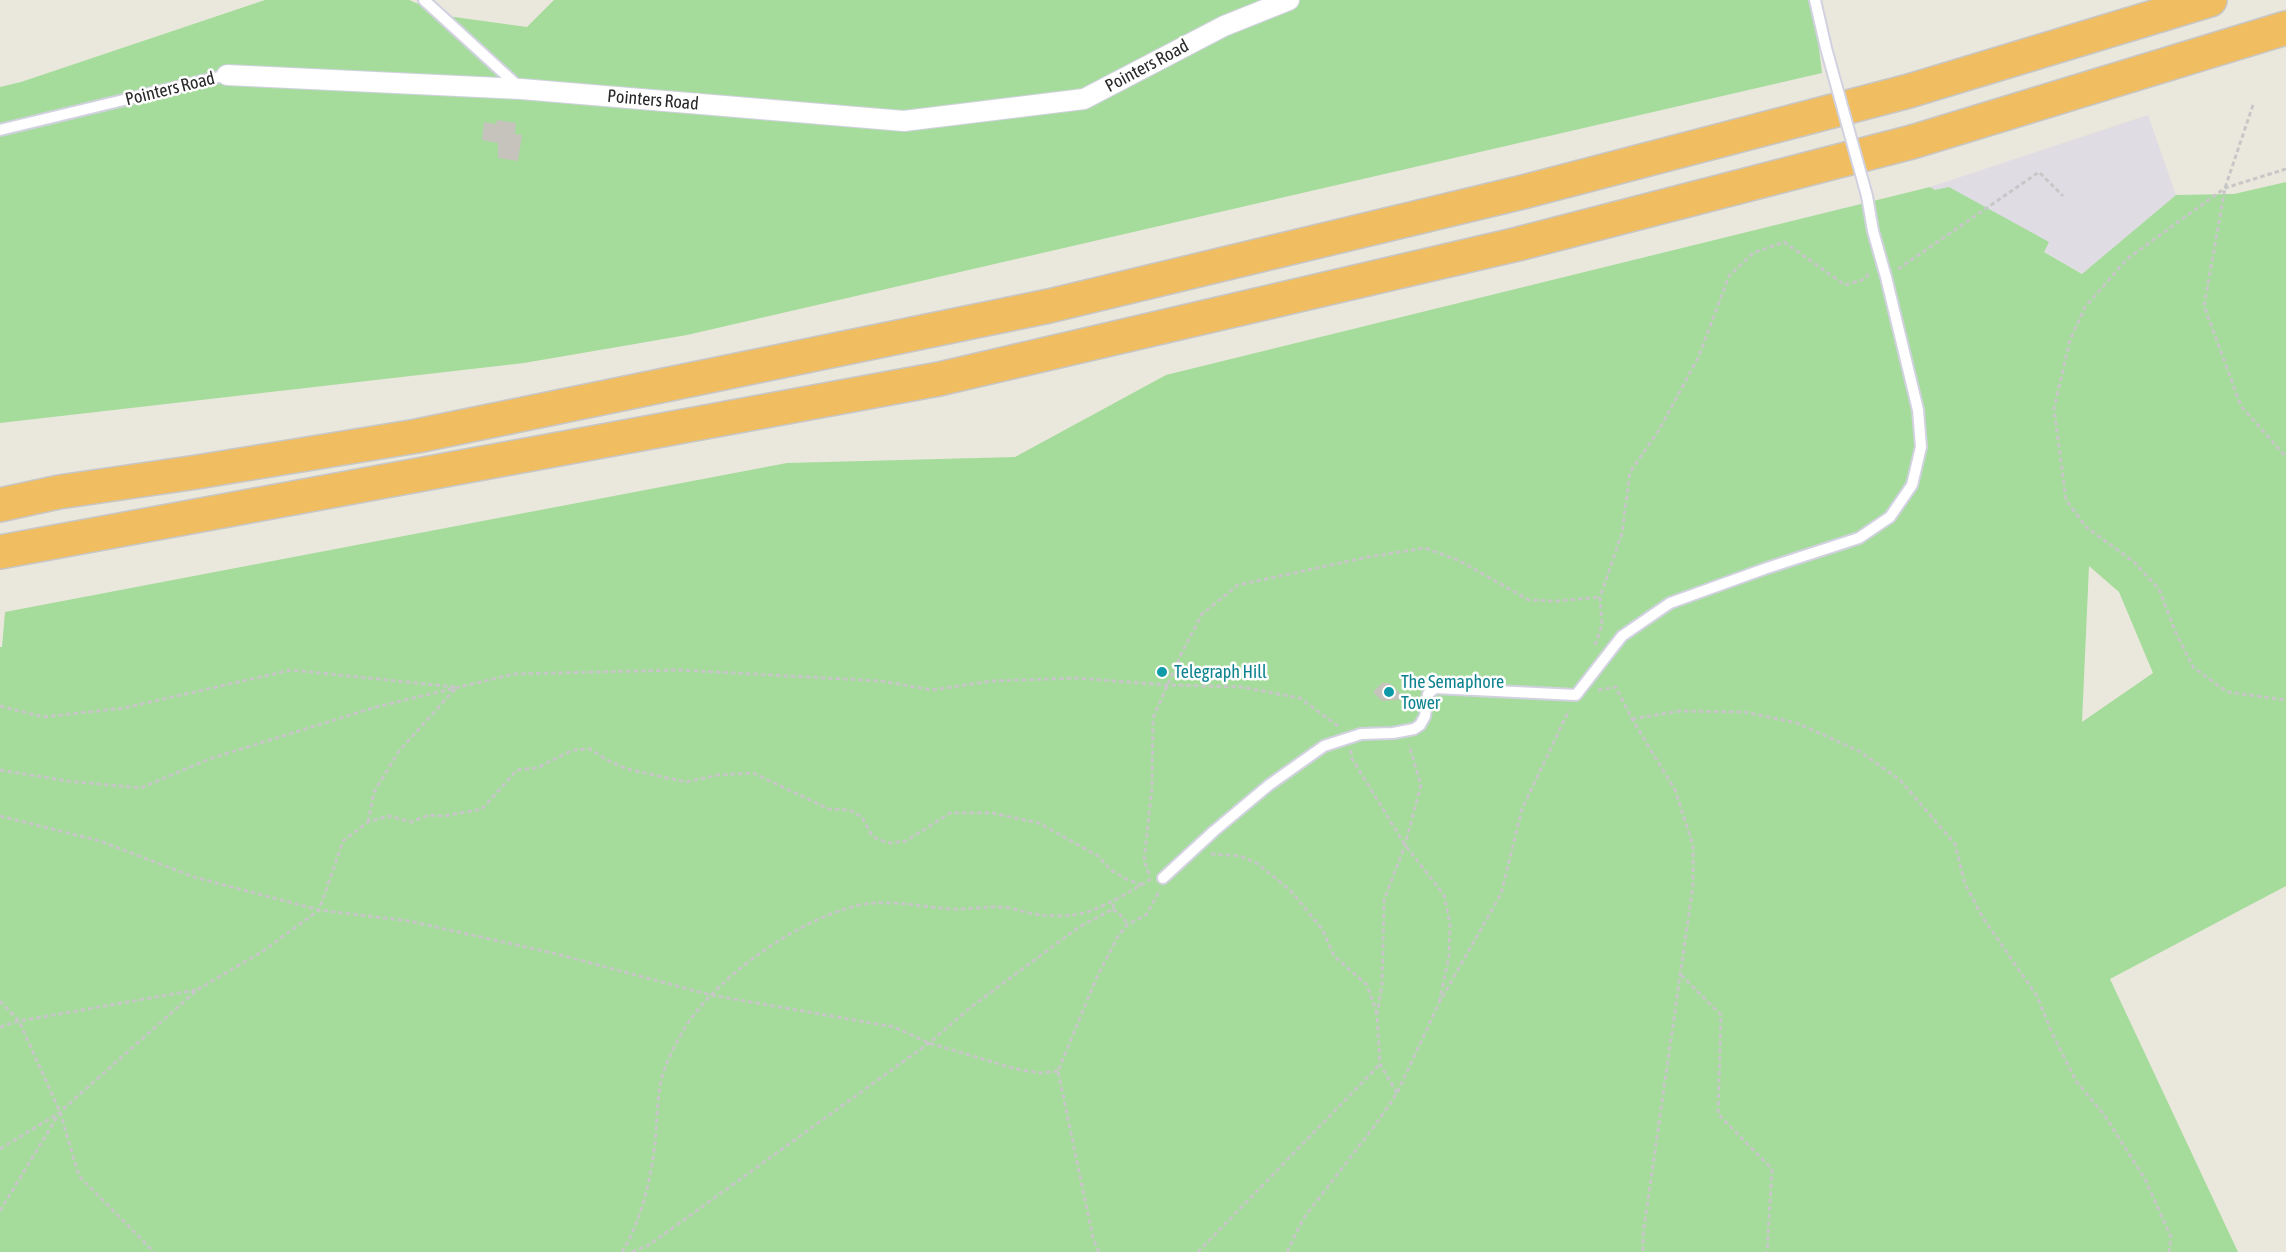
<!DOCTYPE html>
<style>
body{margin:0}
canvas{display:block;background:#eae7dc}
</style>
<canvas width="2286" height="1252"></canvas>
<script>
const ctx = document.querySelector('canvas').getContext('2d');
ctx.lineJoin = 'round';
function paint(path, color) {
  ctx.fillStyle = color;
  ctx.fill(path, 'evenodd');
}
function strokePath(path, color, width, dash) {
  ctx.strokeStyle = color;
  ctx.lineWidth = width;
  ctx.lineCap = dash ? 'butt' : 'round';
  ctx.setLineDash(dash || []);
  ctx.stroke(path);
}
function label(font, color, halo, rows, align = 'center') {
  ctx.font = font + ' "Asap Condensed",sans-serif';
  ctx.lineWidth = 5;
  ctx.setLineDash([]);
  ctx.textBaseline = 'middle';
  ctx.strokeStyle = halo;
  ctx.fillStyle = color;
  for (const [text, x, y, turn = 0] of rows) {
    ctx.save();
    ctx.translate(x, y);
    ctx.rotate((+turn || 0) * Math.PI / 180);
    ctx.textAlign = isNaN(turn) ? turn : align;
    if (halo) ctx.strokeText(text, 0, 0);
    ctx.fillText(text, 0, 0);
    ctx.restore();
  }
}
paint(new Path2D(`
 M2148 115 2176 195 2083 274 1930 187Z`), '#dfdce3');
paint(new Path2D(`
 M265 0H409L447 16 527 27 554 0H1813L1822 73 687 335 524 363 0 423V87L21 82Z
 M2286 182V886L2110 979 2238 1252H0V647H2L5 612 787 463 1015 457 1166 375 1930 187 1935 190 1949 187 2049 242 2044 252 2082 274 2176 195 2234 194ZM2089 566 2119 592 2153 673 2082 722Z`), '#a5dc9c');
paint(new Path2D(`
 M497 120 516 123 515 134 522 135 518 161 498 158V143L482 140 484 122 496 124Z
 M1382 683H1389L1406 699 1382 701 1373 692Z`), '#c5c3bb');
const service = new Path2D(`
 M424 0 519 87
 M1815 0 1826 48
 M0 130 227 75
 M1163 878 1214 831 1269 785 1324 746 1361 734 1393 733 1414 729 1420 725 1425 716 1428 694 1435 688 1576 695 1622 636 1670 603 1767 568 1859 538 1890 517 1912 485 1921 447 1918 410 1886 277 1873 231 1867 196`);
const minor = new Path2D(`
 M227 75 521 89 904 121 1084 99 1224 26 1289 0`);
const motorway = new Path2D(`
 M0 505 59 492 197 472 417 436 1049 306 1523 192 1909 91 2210 0
 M0 552 939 379 1518 244 1912 142 2286 28`);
strokePath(service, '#d1d1e0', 14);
strokePath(minor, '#d1d1e0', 22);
strokePath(motorway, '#c7c7c7', 36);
strokePath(new Path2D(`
 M2253 105 2225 188 2204 306 2241 406 2286 457
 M2286 169 2225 188 2127 259 2085 307 2070 340 2054 409 2066 500 2086 527 2134 562 2159 589 2175 631 2193 667 2227 692 2286 700
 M1898 269 2039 172 2063 196
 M1595 645 1602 625 1600 597 1622 533 1630 472 1659 430 1698 358 1729 276 1753 253 1784 242 1845 285 1865 279 1870 271
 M1598 690 1616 687 1632 719 1675 790 1693 845V885L1643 1235V1252
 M0 706 43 717 124 708 291 670 455 687
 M1632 719 1680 711 1744 712 1797 723 1859 751 1900 780 1955 844 1965 884 1983 918 2037 996 2052 1033 2076 1081 2105 1116 2145 1179 2171 1237 2169 1252
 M1351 750V757L1405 845 1444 895 1450 924 1449 956 1439 1003
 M0 770 67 781 141 788 209 759 376 707 514 674 679 670 881 681 932 690 992 681 1076 678 1167 685 1241 687 1300 698 1338 726
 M0 816 100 841 194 877 319 910 409 921 557 954 711 995 894 1027 929 1043 1016 1069 1040 1073 1058 1071
 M368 822 374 792 399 751 455 689
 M1211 854 1240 856 1258 864 1290 890 1322 929 1334 956 1367 985 1377 1014
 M1149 874 1144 860 1152 788 1153 718 1182 652 1202 614 1238 585 1368 557 1425 548 1458 560 1529 600 1558 601 1600 597
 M1113 909 1124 918 1127 925
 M1681 975 1721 1015 1718 1114 1772 1169 1767 1252
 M0 1001 19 1021 60 1112 79 1176 154 1252
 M0 1027 19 1021 196 990
 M1397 1093 1380 1064 1377 1015 1382 985 1384 900 1405 845 1421 785 1409 745
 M0 1149 59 1113
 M0 1211 60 1112 197 990 263 951 319 910 343 841 368 822 389 816 411 822 429 815 444 816 482 809 517 770 537 768 573 750 590 749 609 761 627 769 686 782 718 775 753 773 829 809 850 810 862 817 871 834 877 839 890 843 906 841 950 813H992L1039 823 1098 856 1111 870 1126 879 1142 885
 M622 1252C642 1219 650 1182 655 1144 657 1123 657 1101 661 1081 666 1061 677 1040 688 1023 722 973 804 915 865 904 894 900 923 907 951 909 968 910 985 906 1001 907 1015 908 1028 914 1041 915 1051 916 1063 916 1073 915 1096 913 1131 891 1151 879
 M632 1252 649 1245 929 1043 971 1007 1079 927 1113 909 1114 900
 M1099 1252 1093 1238 1058 1071 1097 977 1118 936 1127 925 1146 915 1160 890
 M1198 1252 1380 1064
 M1287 1252 1303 1219 1376 1124 1397 1093 1439 1003 1501 894 1522 809 1569 710`), '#c7c7c7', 3, [4.5, 3]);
strokePath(service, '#fff', 10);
strokePath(minor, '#fff', 20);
strokePath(motorway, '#f0bd61', 33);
const serviceBridge = new Path2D(`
 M1826 48 1867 196`);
strokePath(serviceBridge, '#d1d1e0', 14, []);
strokePath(serviceBridge, '#fff', 10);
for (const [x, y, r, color] of [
 [1162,672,6,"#0f9aa8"],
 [1389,692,6,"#0f9aa8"]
]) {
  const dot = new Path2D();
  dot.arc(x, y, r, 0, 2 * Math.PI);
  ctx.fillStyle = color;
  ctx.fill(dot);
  strokePath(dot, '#fff', 2);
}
label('18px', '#292929', '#fff', [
 ["Pointers Road",1147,66,-28],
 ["Pointers Road",170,89,-14],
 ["Pointers Road",653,100,5]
]);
label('18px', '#0d838f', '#fff', [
 ["Telegraph Hill",1174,672],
 ["The Semaphore",1401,682],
 ["Tower",1401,703]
], 'left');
</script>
